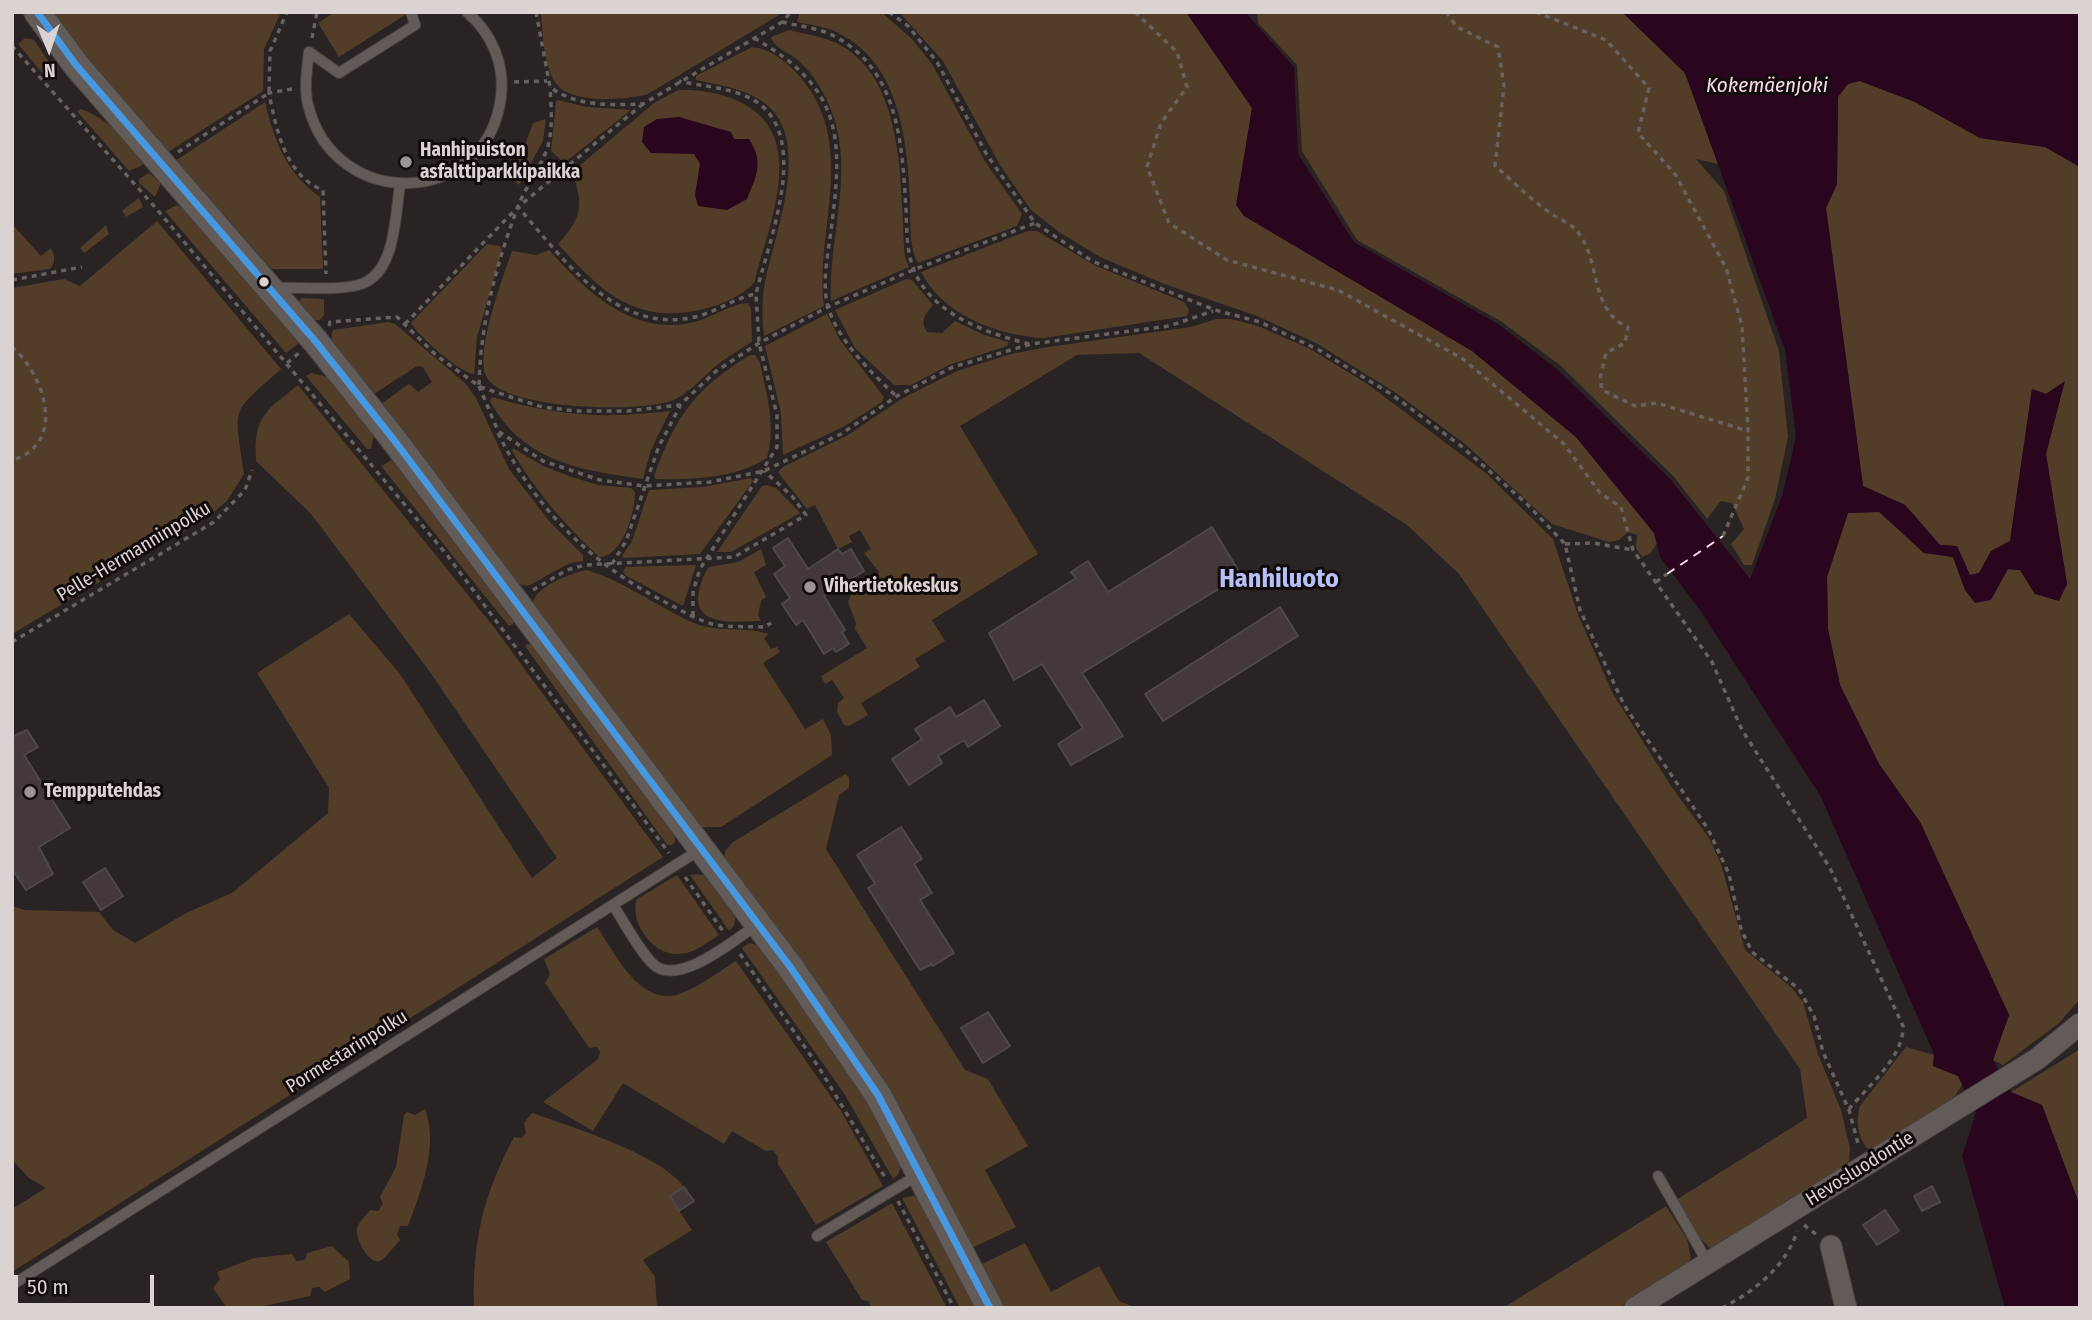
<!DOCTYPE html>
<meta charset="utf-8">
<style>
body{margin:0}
#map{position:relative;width:2092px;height:1320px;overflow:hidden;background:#292323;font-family:"Fira Sans Condensed",sans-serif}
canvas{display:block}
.frame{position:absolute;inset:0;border:14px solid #dad3d2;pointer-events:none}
.north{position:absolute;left:14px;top:14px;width:70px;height:70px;-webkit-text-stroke:5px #110c0b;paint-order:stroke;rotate:178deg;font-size:19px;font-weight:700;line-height:28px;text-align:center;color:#dad3d2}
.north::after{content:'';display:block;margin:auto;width:24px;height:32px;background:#dad3d2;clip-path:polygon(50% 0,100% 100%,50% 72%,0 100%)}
.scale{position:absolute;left:14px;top:1275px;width:140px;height:32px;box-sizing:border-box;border:4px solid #dad3d2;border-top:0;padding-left:9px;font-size:21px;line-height:24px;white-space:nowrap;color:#dad3d2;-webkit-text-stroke:5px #110c0b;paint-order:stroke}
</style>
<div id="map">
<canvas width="2092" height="1320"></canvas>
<div class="frame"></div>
<div class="north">N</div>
<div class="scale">50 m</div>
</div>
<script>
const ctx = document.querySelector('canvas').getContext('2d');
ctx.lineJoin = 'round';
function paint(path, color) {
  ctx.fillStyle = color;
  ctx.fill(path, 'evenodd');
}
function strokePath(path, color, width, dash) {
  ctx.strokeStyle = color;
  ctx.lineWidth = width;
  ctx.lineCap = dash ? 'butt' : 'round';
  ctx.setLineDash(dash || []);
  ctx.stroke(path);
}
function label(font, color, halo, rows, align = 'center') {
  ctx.font = font + ' "Fira Sans Condensed",sans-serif';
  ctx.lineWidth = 6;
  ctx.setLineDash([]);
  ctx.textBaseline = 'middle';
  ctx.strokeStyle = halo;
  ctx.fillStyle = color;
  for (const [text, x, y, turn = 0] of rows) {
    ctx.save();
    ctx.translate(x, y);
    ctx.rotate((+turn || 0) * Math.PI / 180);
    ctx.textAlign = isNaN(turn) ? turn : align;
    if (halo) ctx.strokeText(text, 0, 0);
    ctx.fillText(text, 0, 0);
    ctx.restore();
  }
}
paint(new Path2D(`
 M53 12H281L264 49 263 91 165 154 109 89Z
 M335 12H403L405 15 339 57 318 23Z
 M541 12H784L648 94C626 100 569 105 555 82 543 63 543 34 541 12Z
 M800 12H881L911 38 932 64 986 163 1022 214 1017 226 918 263C908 245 911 220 910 199 907 137 899 60 834 31 823 26 809 25 797 22Z
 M899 12H1186L1252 108 1237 205 1244 215 1472 351 1576 437 1654 533 1657 543 1650 554 1642 557 1636 548 1637 535 1628 532 1619 540 1609 542 1552 524 1464 443 1396 393 1316 343 1257 316 1164 284 1100 257 1059 232 1031 210 1000 165 943 61Z
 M1257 12H1622L1685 73 1718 164 1696 159 1724 191 1779 351 1788 437 1775 499 1752 565H1744L1731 544 1744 529 1732 503 1721 501 1707 519 1674 477 1561 366 1502 322 1357 240 1302 151 1297 65 1258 23Z
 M789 30C806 34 825 37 840 45 907 81 900 193 905 257L909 267 831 301C828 236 857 168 829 105 822 89 812 73 799 61 790 53 775 49 771 37Z
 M25 38 34 40 53 68 44 75 18 44Z
 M752 47C772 49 789 64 801 78 858 146 815 228 824 306L764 336C762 320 762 303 764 288 773 236 816 138 762 101 742 88 719 85 696 80V76Z
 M1860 81 1915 102 1980 138 2045 147 2080 167V999L2059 1023 2003 1065 1993 1060 2009 1015 1920 822 1879 764 1840 685 1828 629 1827 577 1848 513 1880 512 1924 553 1953 557 1965 590 2008 569 2020 570 2035 594 2067 584 2046 454 2064 382 2046 394 2032 389 2010 541 1991 551 1979 573 1970 575 1957 546 1940 545 1905 505 1863 486 1826 208 1837 184 1838 97 1848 83Z
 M678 90C695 89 720 93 736 100 811 132 769 222 755 281 746 294 723 304 708 308 637 327 602 293 558 244 582 218 584 205 572 172L654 103Z
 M558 100 587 107 631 110 564 163 551 151 556 102Z
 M265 102C274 140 286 173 320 197L323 269H271L223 213 217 211 172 163Z
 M80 109C103 115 133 143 143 165L129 171 77 111Z
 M546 119 543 141 519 185 508 175 521 155 533 123Z
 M149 173 161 183 155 197 139 183V179Z
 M139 198 143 207 126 217 122 211Z
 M177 205 185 210 299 343 286 353 165 211Z
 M157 221 281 369C228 416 235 405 244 474L227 501 205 519 12 634V288L64 279 80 286Z
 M12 224 41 256 51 248C55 256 56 262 50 269L12 274Z
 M106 225 109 234 84 253 80 248Z
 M1028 231H1037L1094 265 1184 302 1189 310 1187 316 1044 338C998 336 943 315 921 272Z
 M487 244 500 246 502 251 477 337 474 374C460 373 417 335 411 323Z
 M549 250C587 292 634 339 698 321 711 317 737 302 748 303L751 309 752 341C741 350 728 356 717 365 704 376 691 391 676 399 645 414 501 410 486 376 475 351 503 277 512 251L536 255Z
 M906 279 912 280 933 305C925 315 920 320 927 332L942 333 955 321 984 335 1009 342 1007 346 949 365 911 385H894L855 348 835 310Z
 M302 298 324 299V315L320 320H314L298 302Z
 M827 314 840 340 884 397 882 402 843 427 783 455 781 413 765 346Z
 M1216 319H1231L1258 326 1310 349 1366 383 1487 474 1553 539 1578 615 1613 694 1671 786 1709 838 1721 864 1745 950 1791 987 1803 1002 1818 1054 1841 1110 1850 1148 1849 1161 1843 1167 1716 1247 1710 1248 1696 1234 1676 1200 1807 1118 1800 1069 1459 574 1407 525 1139 353 1077 355 960 426 1038 554 932 620 945 641 915 659 920 667 861 703 868 715 849 726 844 725 837 712 838 703 844 698 832 680 825 684 821 676 867 648 855 629 856 623 848 602 851 595 878 578 879 572 864 553 871 549 860 530 849 536 852 542 838 549 815 505 807 509 778 472 783 467 848 435 903 398 957 371 1011 354 1048 347 1191 327Z
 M388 322 395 324 465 383 476 398 509 469 550 522 583 555V561L570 563 528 586 515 583 381 404 409 384 418 392 432 382 423 367 417 366 374 394C361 379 324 351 333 330Z
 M750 355H755L760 363C767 396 776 425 767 458 736 478 693 480 656 479L654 476C676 415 695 389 750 355Z
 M311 373 328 377 374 434 371 449H367L306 376Z
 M298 385 493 626 663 857 12 1272V1209L46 1188 29 1178 12 1160V906L25 910 99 912 113 930 135 943 186 913 232 893 328 813 329 788 257 673 349 614 400 674 532 878 557 858 430 672 311 514 256 461C253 416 266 411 298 385Z
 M492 397C557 416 603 419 670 411L651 450 643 479C580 470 523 462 490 401Z
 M513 448 543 466 569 476 598 485 631 488 635 492C635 511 623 557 599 557 565 525 536 492 512 451Z
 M392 460 514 617 513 624 509 626 381 466Z
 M751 478 753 481 700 554 624 558 622 556 632 541 649 490 703 487Z
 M767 485 776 488 800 513 731 552H717L762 486Z
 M761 549 766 565 754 572 766 597 761 601 758 615 761 621C739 621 697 628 698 597 699 587 703 575 709 567L738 562Z
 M696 565 683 606 625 575 623 571 626 567Z
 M586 570C625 581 657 607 694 623 718 633 744 626 769 634L764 638 771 649 777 647 780 652 763 663 805 729 823 719 831 735 832 755 721 827H702L692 819 532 605C535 586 570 574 586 570Z
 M527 644 535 645 674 833 675 842 672 845H667L525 646Z
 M845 774 849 777V788L839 795 826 849 965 1070 988 1079 1028 1146 985 1170 1016 1227 974 1247 969 1245 724 860 725 851 733 842Z
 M697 874 707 876 736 913 734 926 729 931 690 875Z
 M677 875 719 935C706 943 694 954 678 954 652 955 629 922 637 899Z
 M597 927C615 953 640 1007 679 994 699 987 718 972 736 961L841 1111 883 1186 816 1225 778 1164V1157L773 1150 766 1151 732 1131 724 1144 623 1083 593 1131 543 1102 598 1059 600 1052 597 1047 589 1048 545 983 550 974 544 959Z
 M749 943 760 946 843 1061 902 1163 898 1175 893 1179 845 1095 742 948Z
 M1906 1047 1934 1055 1933 1066 1958 1076 1962 1085 1950 1104 1873 1150 1867 1149C1858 1135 1855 1122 1860 1106Z
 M2080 1049V1206L2042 1105 2011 1092Z
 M425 1109C439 1146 421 1191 408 1226H400L397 1234 400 1240C394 1246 387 1257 380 1261 369 1266 354 1236 357 1228 359 1222 366 1215 370 1210L378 1211 383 1204 380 1197 396 1167 404 1115 407 1112 415 1115Z
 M532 1113C572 1127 660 1154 684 1187L670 1197 692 1230 643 1260 655 1277 657 1308H474C472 1242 483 1195 514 1137L522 1138 526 1133 524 1123Z
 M918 1195 979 1308H960L902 1198Z
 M892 1203 947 1308H871L869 1301 862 1300 826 1242Z
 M1666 1206 1687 1239 1691 1258 1686 1267 1619 1308H1503Z
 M1025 1243 1051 1292 1099 1266 1119 1301 1137 1308H1001L982 1264Z
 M332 1246 349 1262 350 1279 325 1292 319 1287 312 1288 310 1296 255 1308H227L213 1288 220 1279 217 1272 254 1258 292 1254 296 1261 305 1260 307 1253Z`), '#523d28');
paint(new Path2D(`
 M1186 12H1245L1294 67 1298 154 1354 242 1498 324 1558 370 1670 479 1750 579 1782 496 1796 437 1785 350 1685 73 1622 12H2080V167L2045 147 1980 138 1915 102 1860 81 1848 84 1838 97 1837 184 1826 208 1863 486 1905 505 1940 545 1957 546 1970 575 1979 573 1991 551 2010 541 2032 389 2046 394 2065 381 2046 454 2067 584 2059 601 2035 594 2020 570 2008 569 1991 600 1975 603 1965 590 1953 557 1924 553 1879 512 1848 513 1827 577 1828 629 1840 685 1879 764 1920 822 2009 1015 1993 1060 2011 1092 2042 1105 2080 1206V1308H2005L1962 1156 1976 1113 1958 1076 1933 1066 1934 1054 1821 797 1700 610 1660 557 1654 533 1576 437 1472 351 1244 216 1236 205 1252 108Z
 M679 117 731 132 734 139H749C764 162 757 175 747 199L727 210 698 206 695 195 700 164 694 154 651 153 642 142 644 127 657 119Z`), '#29051e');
strokePath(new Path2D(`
 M1667 574 1723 536`), '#f8d9eb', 2, [9, 7]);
const building = new Path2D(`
 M1212 527 1241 575 1082 673 1123 736 1071 765 1058 744 1083 728 1042 664 1014 680 989 633 1076 578 1071 572 1088 561 1108 592Z
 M788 538 808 569 838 549 842 554 851 549 864 571 824 596 845 630 842 632 849 644 836 652 833 648 824 654 803 620 796 625 782 604 790 598 774 574 785 566 773 548Z
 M1280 607 1298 636 1163 721 1145 694Z
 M984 700 1000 726 968 747 964 740 938 756 942 763 909 785 892 759 922 739 915 729 950 707 956 717Z
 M27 730 38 747 24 755 70 828 39 847 53 874 26 890 12 869V737Z
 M901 827 922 859 914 864 932 893 920 900 954 953 933 966 932 964 920 970 868 888 875 884 857 855Z
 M105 868 123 896 101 910 83 882Z
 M988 1012 1010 1046 983 1063 961 1028Z
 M1932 1186 1940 1202 1922 1211 1914 1196Z
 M684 1187 694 1201 679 1211 670 1196Z
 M1885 1210 1899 1231 1877 1245 1863 1225Z`);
paint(building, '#44383a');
strokePath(building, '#4d4849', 2);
const service = new Path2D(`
 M411 12 415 25 339 73 309 52C307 68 304 89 308 105 335 213 487 208 501 97 505 64 492 34 467 12
 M275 288C301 287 333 291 358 285 396 276 395 215 400 185
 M613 905C625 923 637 948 653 964 678 988 734 940 758 924
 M1658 1176 1708 1263
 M817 1236 918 1175
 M12 1285 701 849`);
const minor = new Path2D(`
 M1831 1246 1846 1308
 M1635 1308 2037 1059 2080 1024`);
const tertiary = new Path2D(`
 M37 12 76 65 316 342 394 440 791 968 878 1095 990 1308`);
strokePath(service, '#444040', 12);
strokePath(minor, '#444040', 23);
strokePath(tertiary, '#444040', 28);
strokePath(new Path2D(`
 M536 12 550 87C576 107 612 105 643 104L782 22 791 12
 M889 12 908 26 937 62 987 155 1035 223 1092 261 1215 310 1260 322 1319 350 1391 394 1461 446 1527 504 1565 544 1580 610 1624 705 1708 829 1729 874 1741 929 1752 952 1799 989 1814 1016 1823 1052 1849 1110 1859 1147
 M1135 12 1177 52 1187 87 1161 123 1147 167 1169 223 1227 260 1338 290 1463 359 1564 444 1600 493 1621 507 1633 550 1712 662 1742 730 1830 868 1903 1026C1904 1057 1868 1086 1849 1109
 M1446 12 1457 27 1498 47 1504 86 1495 166C1513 181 1530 199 1549 212 1557 218 1570 223 1576 230 1602 259 1588 310 1628 327L1625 343 1606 353 1600 379 1602 390 1635 406 1657 403 1748 431 1742 326 1726 268 1675 174 1638 133 1649 88 1606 40 1536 12
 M782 22C798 26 819 28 834 36 899 70 902 144 906 209 907 234 906 260 920 282 942 318 991 334 1029 344
 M312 38 317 12
 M754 38C846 90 843 142 830 238 827 260 822 285 828 307 839 342 870 371 896 396
 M12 46 154 206 447 555 669 853
 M514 82 547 81
 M292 89 269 93C276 128 285 176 323 190L326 274
 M643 104 518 207C562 257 613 332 690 318 714 314 733 298 756 294 768 243 809 145 761 105 740 88 704 87 679 81
 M178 152 269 93 270 51 287 12
 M12 280 82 267
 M405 324 516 209
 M329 326 330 322 397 317 437 356 479 386C480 326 496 265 517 209 525 187 541 168 548 146 553 127 551 106 550 87
 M12 347C44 374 68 444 12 460
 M287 363 299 353
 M479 386 498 431 543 461 600 480 644 486 710 482 764 471 841 434 897 396 953 367 1031 344 1169 326 1213 311
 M480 387 542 407 576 411H628L680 405 715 372 759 343 828 307 913 270 1035 223
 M498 433C535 508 590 563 663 601 679 609 695 619 712 624 728 628 749 626 765 627L771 623
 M1723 536 1748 478V431
 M1565 544 1593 543 1633 550
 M612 564 626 541 659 446 680 406
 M1656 582 1667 574
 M533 590 567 570 585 565 734 557 806 515 792 496 764 471
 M693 616V591L700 569 777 447V415L759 343 756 294
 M12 642 214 522 245 490 252 470
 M685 877 723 931
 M740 954 818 1066 886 1179
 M898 1201 954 1308
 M1804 1225 1817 1235
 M1722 1308C1752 1293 1787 1266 1797 1231`), '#67615f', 3.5, [5, 5]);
strokePath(service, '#635b58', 10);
strokePath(minor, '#635b58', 21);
strokePath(tertiary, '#635b58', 26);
strokePath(new Path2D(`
 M37 12 76 65 316 342 394 440 791 968 878 1095 990 1308`), '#4699e1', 7);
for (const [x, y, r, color] of [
 [406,162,7,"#9c9595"],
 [264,282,6,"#dad3d2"],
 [810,587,7,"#9c9595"],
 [30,792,7,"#9c9595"]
]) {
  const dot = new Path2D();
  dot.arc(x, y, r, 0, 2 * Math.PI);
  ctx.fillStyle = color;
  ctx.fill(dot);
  strokePath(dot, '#110c0b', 2.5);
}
label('bold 19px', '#dad3d2', '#110c0b', [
 ["Hanhipuiston",420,151],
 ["asfalttiparkkipaikka",420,173],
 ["Vihertietokeskus",824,587],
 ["Tempputehdas",44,792]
], 'left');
label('19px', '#dad3d2', '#110c0b', [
 ["Pelle-Hermanninpolku",134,552,-31],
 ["Pormestarinpolku",347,1052,-32],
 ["Hevosluodontie",1860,1169,-32]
]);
label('italic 21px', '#f8d9eb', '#110c0b', [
 ["Kokemäenjoki",1767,86]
]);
label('bold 26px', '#b6bff7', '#110c0b', [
 ["Hanhiluoto",1279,580]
]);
</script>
